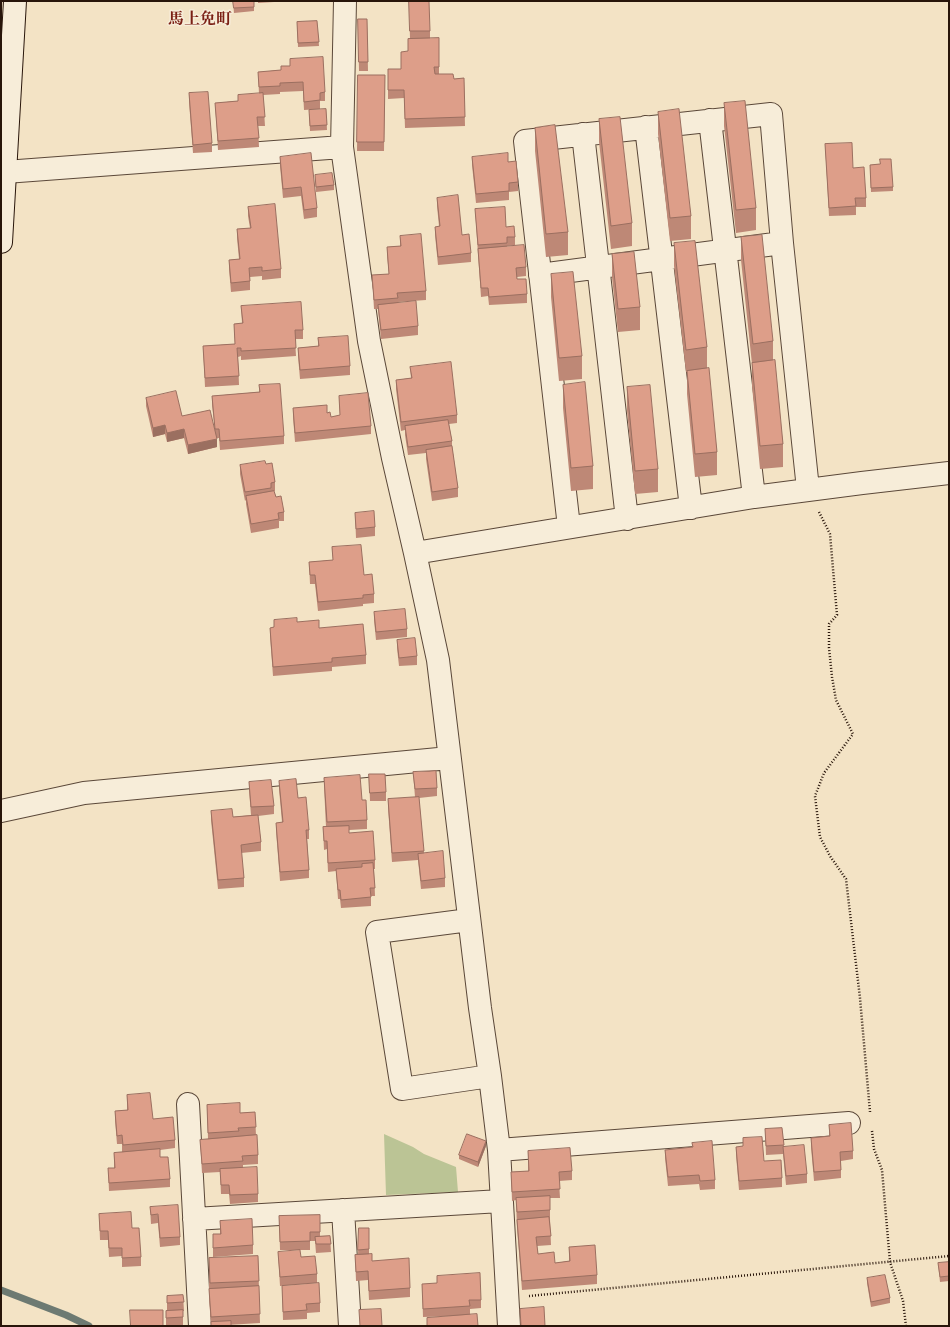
<!DOCTYPE html>
<meta charset="utf-8">
<style>
body{margin:0}
#map{position:relative;width:950px;height:1327px;overflow:hidden;background:#f3e3c5;font-family:Cardo,serif}
canvas{display:block}
.frame{position:absolute;inset:0;border:2px solid #28150a;pointer-events:none}
</style>
<div id="map">
<canvas width="950" height="1327"></canvas>
<div class="frame"></div>
</div>
<script>
const ctx = document.querySelector('canvas').getContext('2d');
ctx.lineJoin = 'round';
function paint(path, color) {
  ctx.fillStyle = color;
  ctx.fill(path, 'evenodd');
}
function strokePath(path, color, width, dash) {
  ctx.strokeStyle = color;
  ctx.lineWidth = width;
  ctx.lineCap = dash ? 'butt' : 'round';
  ctx.setLineDash(dash || []);
  ctx.stroke(path);
}
function label(font, color, halo, rows, align = 'center') {
  ctx.font = font + ' Cardo,"Noto Serif JP",serif';
  ctx.lineWidth = 3;
  ctx.setLineDash([]);
  ctx.textBaseline = 'middle';
  ctx.strokeStyle = halo;
  ctx.fillStyle = color;
  for (const [text, x, y, turn = 0] of rows) {
    ctx.save();
    ctx.translate(x, y);
    ctx.rotate((+turn || 0) * Math.PI / 180);
    ctx.textAlign = isNaN(turn) ? turn : align;
    if (halo) ctx.strokeText(text, 0, 0);
    ctx.fillText(text, 0, 0);
    ctx.restore();
  }
}
paint(new Path2D(`
 M384 1134 413 1147 424 1154 456 1167 458 1192 386 1195Z`), '#bbc495');
strokePath(new Path2D(`
 M1 1290 66 1315 89 1326`), '#6d7a72', 7);
const minor = new Path2D(`
 M345 1 342 147 369 341 393 458 415 553 438 660 480 1008 490 1076 499 1150 509 1326
 M710 120 754 497
 M646 127 691 508
 M583 134 627 519
 M5 172 342 147
 M540 275 782 243
 M569 527 525 141 771 114 782 243 808 489
 M415 553 754 497 862 483 949 473
 M1 811 84 793 449 758
 M469 920 377 932 402 1089 490 1076
 M188 1104 200 1326
 M499 1150 849 1123
 M343 1210 350 1326
 M194 1219 501 1201`);
const secondary = new Path2D(`
 M1 242 15 1`);
strokePath(minor, '#5b4839', 24);
strokePath(secondary, '#28150a', 24);
strokePath(new Path2D(`
 M819 512 830 534 837 615 829 624V648L832 677 836 700 853 734 824 773 815 796 820 837 830 856 846 879 860 998 870 1112
 M872 1131 874 1149 882 1170 890 1262 903 1301 906 1326
 M529 1296 949 1256`), '#28150a', 2.5, [1, 2]);
strokePath(minor, '#f7edd9', 22);
strokePath(secondary, '#f7edd9', 22);
paint(new Path2D(`
 M233 1H254V11L234 13Z
 M258 1H290L258 3Z
 M409 1 430 31V39L439 38V74L454 79 464 78 465 126 405 128 404 98 388 99V69H401L408 51 410 39Z
 M358 19H367L368 71H359Z
 M317 21 319 46 298 47 297 22Z
 M281 66 325 92V101H320V109L304 110 303 91 280 92V94L263 95 265 126H258L259 147 218 150 215 103 238 101V95L259 94 258 72 281 70Z
 M358 75H385L384 151H357Z
 M189 93 212 143V152L193 153 189 102Z
 M724 103 756 208V230L736 233 724 126Z
 M326 109 327 130 310 131 309 114Z
 M658 112 691 216V239L670 241 658 134Z
 M599 119 632 223V246L611 249 599 142Z
 M535 128 568 232V255L546 257 535 151Z
 M825 144 853 168 866 198V207H856V215L829 216Z
 M280 157 317 208V217L304 219 301 196 283 198 280 166Z
 M472 157 508 162 518 182V191L509 192V200L476 203 472 165Z
 M880 164 893 187V191L871 192 870 165Z
 M315 175 334 185V190L316 192Z
 M437 198 471 253V262L438 265 435 235V227L439 226 437 206Z
 M248 207 281 269V278L262 280V276L250 277V290L231 292 229 269V260L239 259 237 238V229L250 228 248 216Z
 M475 209 506 227 515 237V245L507 246V247L526 267V276L517 277V279L527 294V303L489 305 488 296 481 297 478 254Z
 M400 236 426 291V300L398 302V303L418 326V335L381 339 378 309H374L372 275 389 274 387 256V247L400 246Z
 M741 237 773 341V361L783 444V467L760 469 752 386V364L741 260Z
 M674 243 707 347V369L717 452V475L695 477 687 394V372H686L674 266Z
 M612 254 640 307V330L618 332 612 277Z
 M551 274 582 356V379L559 381 551 297Z
 M241 306 303 330V339H295L296 356 241 360V356L238 357 239 385 205 387 203 346 235 344 234 324 242 323Z
 M318 338 350 366V375L300 379 298 356V348L318 346Z
 M410 367 457 415V423L449 424 452 441V446L458 488V497L432 501 426 459V453L408 455 405 435V430L401 431 396 389V380L411 378Z
 M259 385 284 436V444L220 450 219 438H216L217 447 188 454 184 438 167 442 165 434 153 437 146 406V398L182 416 215 430 212 405V396L259 392Z
 M563 385 593 466V489L571 491 563 408Z
 M627 387 658 469V492L635 494 627 410Z
 M339 396 371 426V434L295 442 293 417V408L327 413 331 417 340 416Z
 M266 464 275 482V491H274L276 497 284 512V521H279V528L251 533 246 504V500L245 501 240 474V465Z
 M355 513 375 527V536L356 538Z
 M332 547 364 575 374 594V603L363 604V606L318 611 315 584H310L309 562 333 560Z
 M374 612 407 629V637L376 640 374 620Z
 M274 620 297 622 319 628 366 655V664L332 667V671L273 676 270 636V628L274 627Z
 M397 640 417 656V665L399 666 397 648Z
 M413 772 437 788V796L419 798 424 853 445 878V887L421 889 418 860 392 862 388 808V799L415 797Z
 M369 774 386 792V801H370Z
 M324 778 362 800 367 820V829L349 830V833L375 860V869H374L375 896H371V906L341 908 340 899H338L336 871 328 872 327 849 324 850 323 827H326L324 786Z
 M279 781 298 798 309 830V839H307L309 870V878L280 881 276 831V823L282 822 279 789Z
 M249 782 274 806V814L258 816 261 842V851L241 853 244 878V887L218 889 211 820V811L233 817 251 815 249 790Z
 M127 1095 175 1140V1148L160 1150V1157L170 1179V1187L109 1191 108 1168H114V1153L122 1152V1144H117L115 1120V1111L127 1110Z
 M207 1105 240 1113 255 1112 256 1136 258 1155V1164L243 1165V1168L258 1194V1202L230 1204 229 1194H221L220 1172 202 1173 200 1140 208 1139Z
 M829 1125 853 1151V1159L841 1161V1178L814 1181 811 1147V1138L829 1136Z
 M782 1128 784 1147 807 1174V1183L786 1185 783 1154 766 1155 765 1129Z
 M743 1138 764 1161 782 1178V1187L739 1190 736 1155V1147L743 1146Z
 M692 1143 715 1180V1189L700 1190 699 1184 668 1186 665 1158V1150L692 1148Z
 M486 1146 478 1167 459 1159V1155Z
 M528 1151 572 1171V1180L559 1181 560 1198H550V1219L551 1245 537 1246 538 1254 555 1263 569 1261V1247L597 1275V1284L522 1290 517 1228 516 1200 512 1201 511 1172 528 1171Z
 M150 1207 180 1237V1245L160 1247 158 1223 151 1224Z
 M99 1214 132 1228 141 1257V1266L122 1267V1256L109 1257 108 1240H100Z
 M320 1215V1236H330L331 1252 316 1253 315 1241H310V1250H280L279 1216Z
 M220 1221 253 1245V1254L213 1257V1234H220Z
 M359 1228H369V1254L372 1261 410 1288V1297L369 1300 368 1280 356 1281 355 1255H358Z
 M278 1252 301 1257 317 1274V1283L280 1286Z
 M258 1256 260 1323 211 1326 209 1297V1258Z
 M949 1262V1281L940 1282 938 1263Z
 M867 1278 890 1298V1303L871 1307 867 1283Z
 M422 1284 481 1300V1308L470 1309V1314L478 1326H427V1318L453 1316 423 1317Z
 M282 1286 320 1303V1312L307 1313V1319L283 1320Z
 M183 1295 184 1311H183V1326H166V1311H167V1296Z`), '#be8876');
paint(new Path2D(`
 M165 425V434L153 437V428Z
 M184 429V438L167 442V433Z
 M217 439V447L188 454V445Z
 M486 1141V1146L478 1167V1162Z`), '#9b6f60');
const building = new Path2D(`
 M233 1H254V7L234 8Z
 M409 1H429L430 31H410Z
 M358 19H367L368 62H359Z
 M317 21 319 42 298 43 297 22Z
 M439 38V67H434L435 74H453L454 79 464 78 465 117 405 119 404 90H388V69H401V52L408 51V39Z
 M323 57 325 92 320 93V100L304 102 303 82 280 83V86L259 87 258 72 281 70V66H290V59Z
 M358 75H385L384 142H357Z
 M208 92 212 143 193 145 189 93Z
 M263 93 265 117H257L259 138 218 141 215 103 238 101V95Z
 M745 101 756 208 736 210 724 103Z
 M326 109 327 125 310 126 309 110Z
 M679 109 691 216 670 218 658 112Z
 M620 117 632 223 611 226 599 119Z
 M555 125 568 232 546 234 535 128Z
 M852 143 853 168 864 167 866 198H855L856 206 829 208 825 144Z
 M311 153 317 208 304 210 301 187 283 189 280 157Z
 M508 153V162L516 161 518 182 509 183V191L476 194 472 157Z
 M880 159H891L893 187 871 188 870 165 880 164Z
 M332 173 334 185 316 187 315 175Z
 M458 195 462 235 469 234 471 253 438 257 435 227 440 226 437 198Z
 M275 204 281 269 262 271V267L249 268 250 281 231 283 229 260 240 259 237 229 251 228 248 207Z
 M505 207 506 227 514 226 515 237H507V243L478 245 475 209Z
 M421 234 426 291 397 293 398 298 374 300 372 275 389 274 387 247 401 246 400 236Z
 M762 235 773 341 753 344 741 237Z
 M695 241 707 347 686 350 674 243Z
 M524 245 526 267 516 268 517 279H526L527 294 489 297 488 288H481L478 249Z
 M634 252 640 307 618 309 612 254Z
 M573 272 582 356 559 358 551 274Z
 M416 301 418 326 381 330 378 305Z
 M301 302 303 330H295L296 348 241 351V348H237L239 376 205 378 203 346 235 344 234 324 243 323 241 306Z
 M348 336 350 366 300 370 298 348 319 346 318 338Z
 M775 360 783 444 760 446 752 363Z
 M451 362 457 415 401 422 396 380 412 378 410 367Z
 M709 368 717 452 695 454 687 371Z
 M585 382 593 466 571 468 563 385Z
 M280 384 284 436 220 441 219 429H215L212 396 260 392 259 385Z
 M650 385 658 469 635 471 627 387Z
 M176 391 182 416 210 410 217 439 188 445 184 429 167 433 165 425 153 428 146 398Z
 M368 393 371 426 295 433 293 408 327 405V413L330 412 331 417 340 415 339 396Z
 M448 420 452 441 408 447 405 426Z
 M452 446 458 488 432 492 426 450Z
 M265 461 266 464 272 463 275 482 271 483V488L245 492 240 465Z
 M274 491 276 497 281 496 284 512 278 513 279 519 251 524 246 496Z
 M374 511 375 527 356 529 355 513Z
 M361 545 364 575 372 574 374 594 363 595V598L318 602 315 575H310L309 562 333 560 332 547Z
 M405 609 407 629 376 632 374 612Z
 M297 618V622L319 620V628L363 624 366 655 332 658V662L273 667 270 628 274 627V620Z
 M415 638 417 656 399 658 397 640Z
 M436 771 437 788 415 789 413 772Z
 M369 774H385L386 792 370 793Z
 M360 775 362 800H366L367 820 327 822 324 778Z
 M296 779 298 798 306 797 309 830H306L309 870 280 872 276 823 283 822 279 781Z
 M271 780 274 806 251 807 249 782Z
 M419 797 424 851 392 853 388 799Z
 M232 809 233 817 258 815 261 842 241 845 244 878 218 880 211 811Z
 M349 826V833L373 831 375 860 328 863 327 841H324L323 827Z
 M443 851 445 878 421 881 418 854Z
 M373 863 375 888H370L371 897 341 900 340 890H338L336 869 362 867V864Z
 M150 1093 153 1119 173 1117 175 1140 123 1145 122 1135 117 1136 115 1111 128 1110 127 1095Z
 M240 1103V1113L255 1112 256 1127 238 1128 239 1131 208 1133 207 1105Z
 M851 1123 853 1151 840 1152 841 1170 814 1172 811 1138 830 1136 829 1125Z
 M782 1128 784 1145 766 1146 765 1129Z
 M467 1134 486 1141 478 1162 459 1155Z
 M257 1135 258 1155 242 1156 243 1161 202 1164 200 1140Z
 M762 1137 764 1161 781 1160 782 1178 739 1181 736 1147 743 1146V1138Z
 M712 1141 715 1180 700 1181 699 1175 668 1177 665 1150 693 1147 692 1143Z
 M804 1145 807 1174 786 1176 783 1147Z
 M570 1148 572 1171 559 1172 560 1189 512 1192 511 1172 529 1171 528 1151Z
 M160 1149V1157H168L170 1179 109 1183 108 1168H115L114 1153Z
 M257 1167 258 1194 230 1195 229 1185H221L220 1169Z
 M550 1196V1210L517 1212 516 1198Z
 M178 1205 180 1237 160 1238 158 1214 151 1215 150 1207Z
 M131 1212 132 1228H139L141 1257 122 1258V1248H109L108 1231H100L99 1214Z
 M320 1215V1232H310V1241L280 1242 279 1216Z
 M549 1217 551 1236 536 1237 538 1254 554 1252 555 1263 570 1261 569 1247 595 1245 597 1275 522 1281 517 1220Z
 M252 1219 253 1245 213 1248V1234H221L220 1221Z
 M359 1228H369V1249L358 1250Z
 M330 1236 331 1244H316L315 1237Z
 M300 1250 301 1257 315 1256 317 1274 280 1277 278 1252Z
 M372 1254V1261L409 1258 410 1288 369 1291 368 1271 356 1272 355 1255Z
 M258 1256 259 1281 210 1283 209 1258Z
 M949 1262V1276L940 1277 938 1263Z
 M480 1273 481 1300H469L470 1306 423 1309 422 1284 437 1283V1276Z
 M885 1275 890 1298 871 1302 867 1278Z
 M319 1283 320 1303 306 1304 307 1310 283 1312 282 1286Z
 M259 1286 260 1314 211 1317 209 1289Z
 M183 1295 184 1302 167 1303V1296Z
 M544 1307 545 1326H521L520 1309Z
 M381 1309 382 1326H360L359 1310Z
 M130 1310H163V1326H131Z
 M183 1310V1317L166 1318V1311Z
 M477 1314 478 1326H427V1318Z
 M231 1321V1326H211V1322Z`);
paint(building, '#dd9e89');
strokePath(building, '#9b6f60', 1);
label('bold 16px', '#7a1f14', '#f7edd9', [
 ["馬上免町",200,20]
]);
</script>
